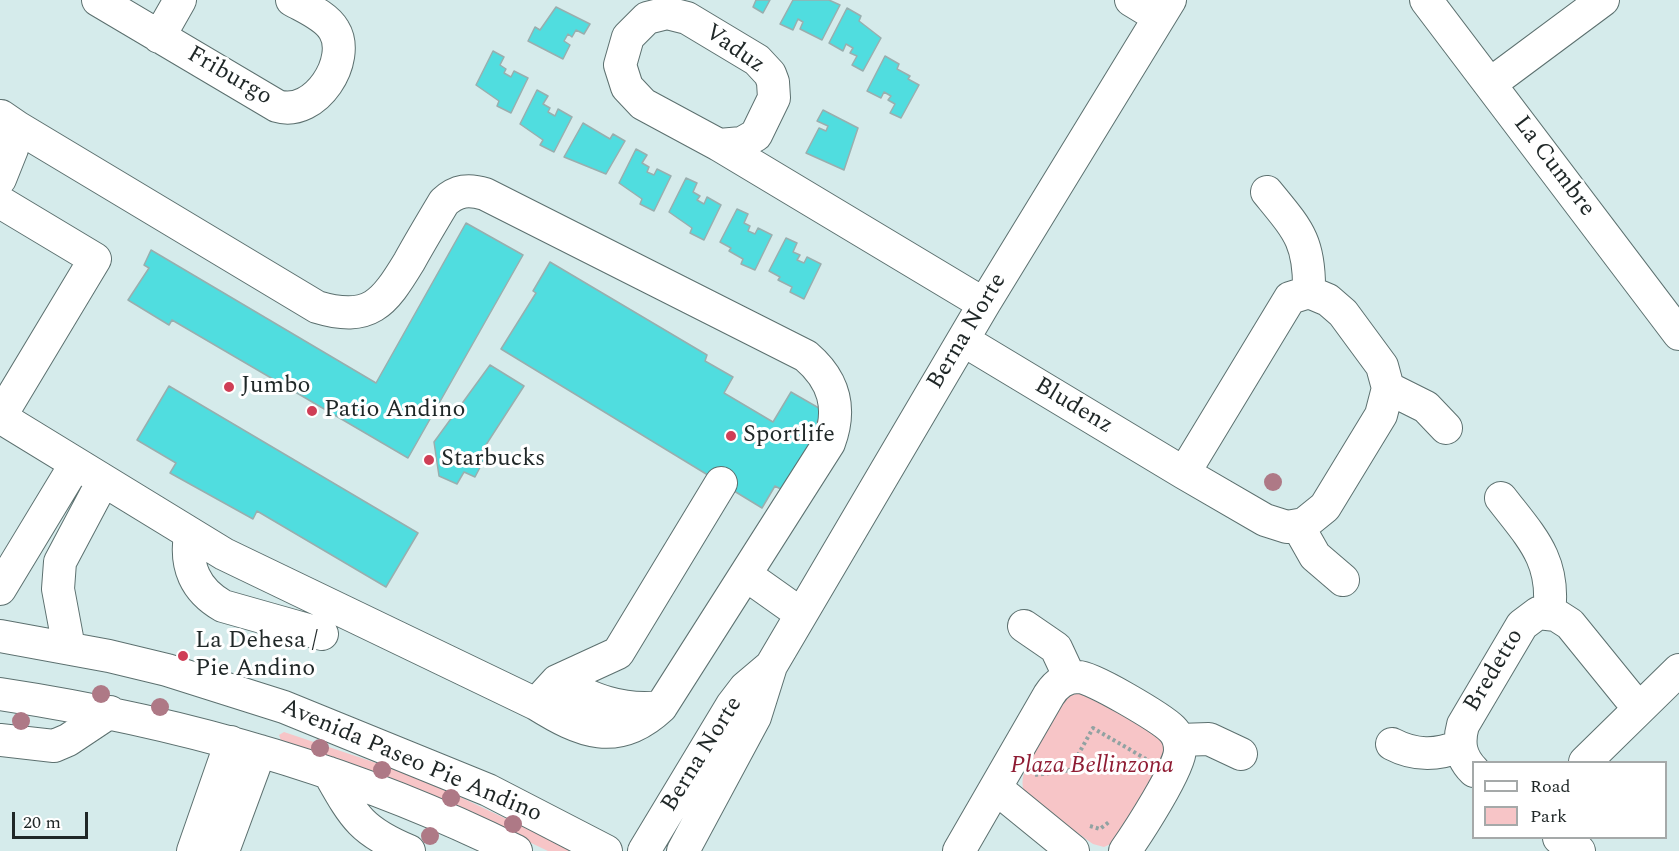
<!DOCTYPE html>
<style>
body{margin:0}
#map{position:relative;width:1679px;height:851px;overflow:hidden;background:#d5ebeb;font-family:Spectral,serif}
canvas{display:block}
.legend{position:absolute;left:1472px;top:761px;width:195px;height:78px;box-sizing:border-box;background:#fff;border:2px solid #a5a9a9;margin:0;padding:8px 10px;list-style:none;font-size:18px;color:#1f2727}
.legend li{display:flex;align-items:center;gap:12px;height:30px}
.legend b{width:30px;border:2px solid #a5a9a9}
.scale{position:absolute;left:12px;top:812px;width:76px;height:27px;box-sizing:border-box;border:3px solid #1f2727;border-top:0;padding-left:8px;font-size:18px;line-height:21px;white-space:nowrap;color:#1f2727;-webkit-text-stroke:4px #fff;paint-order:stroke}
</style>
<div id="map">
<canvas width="1679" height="851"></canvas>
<ul class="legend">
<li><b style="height:8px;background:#fff"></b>Road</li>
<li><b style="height:16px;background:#f7c5c7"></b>Park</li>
</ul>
<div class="scale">20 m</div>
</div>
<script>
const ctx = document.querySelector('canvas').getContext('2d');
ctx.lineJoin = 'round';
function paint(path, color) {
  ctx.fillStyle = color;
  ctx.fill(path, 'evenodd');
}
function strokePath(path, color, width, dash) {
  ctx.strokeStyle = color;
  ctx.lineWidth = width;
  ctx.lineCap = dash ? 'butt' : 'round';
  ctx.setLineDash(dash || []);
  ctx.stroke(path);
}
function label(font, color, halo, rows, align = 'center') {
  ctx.font = font + ' Spectral,serif';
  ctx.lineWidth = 6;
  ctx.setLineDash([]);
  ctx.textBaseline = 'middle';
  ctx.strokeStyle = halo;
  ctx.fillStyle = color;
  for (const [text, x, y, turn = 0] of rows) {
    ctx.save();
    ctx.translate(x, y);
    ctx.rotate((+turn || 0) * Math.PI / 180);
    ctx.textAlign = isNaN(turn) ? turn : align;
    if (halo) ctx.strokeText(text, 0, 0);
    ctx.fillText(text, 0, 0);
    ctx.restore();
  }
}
paint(new Path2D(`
 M1079 693 1090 694 1154 732 1165 745 1163 759 1115 842 1104 847 1093 844C1080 834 1034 805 1026 794 1011 775 1051 722 1062 703L1069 696Z
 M284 732 418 777 574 851H548L441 800 282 743 279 735Z`), '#f7c5c7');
const building = new Path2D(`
 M756 0H770L763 13 753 7Z
 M793 0H829L840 5 822 40 800 29 803 22 798 19 793 30 780 24Z
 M556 7 590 24 584 34 576 30 572 37 568 34 564 41 570 45 563 59 528 41 535 27 540 30Z
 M847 8 861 16 859 21 881 38 863 71 852 65 857 56 850 53 853 48 846 44 843 51 829 43Z
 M493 51 504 57 500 65 506 69 504 73 511 77 514 71 528 78 511 113 497 106 499 101 476 85Z
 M885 56 899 64 897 69 910 76 908 79 919 85 901 118 890 113 895 104 888 100 891 96 884 92 881 98 867 91Z
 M537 90 548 96 543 104 550 108 548 112 555 116 558 109 572 117 554 152 540 145 543 140 520 124Z
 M823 110 858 128 844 170 806 153 819 128 826 131 828 126 817 121Z
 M583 123 610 139 613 134 625 141 606 174 564 157Z
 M636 149 647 155 642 163 649 167 647 172 654 175 657 169 671 176 654 211 640 204 642 199 619 183Z
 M686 178 697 183 693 192 700 196 697 200 704 204 707 197 721 205 704 240 690 233 692 228 669 212Z
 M737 209 748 214 744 223 750 226 748 231 755 234 758 228 772 235 755 270 741 264 743 259 729 251 731 248 720 242Z
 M466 223 523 255 408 458 172 320 169 325 128 300 149 268 144 265 151 250 376 383Z
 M786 238 797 243 793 252 800 255 797 260 804 263 807 257 821 264 804 299 790 292 792 287 778 280 780 277 769 271Z
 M550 262 707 355 705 361 733 377 724 393 773 422 791 392 824 411 817 422 826 427 788 493 775 486 762 508 501 349 536 293 533 291Z
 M490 365 524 386 482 451 487 454 475 477 464 472 457 484 439 476 434 442Z
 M169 386 418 533 386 587 257 511 253 519 170 473 176 463 137 440Z`);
paint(building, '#50dddf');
strokePath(building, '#99aeae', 1.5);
const minor = new Path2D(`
 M98 0 277 106C316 118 352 59 334 30 326 16 306 8 292 0
 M1131 0 1159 17
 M1426 0 1679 334
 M159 37 180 0
 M1490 84 1603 0
 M719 145 742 143 756 135 774 98 773 82 770 74 757 60 687 18 667 13 647 18 628 37 620 65 627 87 643 104 719 145 984 304
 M0 179 12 149 17 127 1 116
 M1267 192C1298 230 1310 241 1309 292
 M0 202 95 259 0 417 224 554 536 704C581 732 617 748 661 707L829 443C842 408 834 380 806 356L485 194C469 189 457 190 444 202 432 222 420 242 409 262 384 303 370 323 317 307L17 127
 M963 340 1184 473 1265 520 1287 527 1304 524 1325 507 1381 415 1388 388 1382 366 1343 313 1328 300 1309 292 1290 298 1184 473
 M1388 388 1426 407 1446 428
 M1501 498C1531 537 1556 560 1549 613
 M1298 526 1315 556 1343 580
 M190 535C185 566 195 590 223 606L322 634
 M746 575 801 614
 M0 589 75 465
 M1024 626 1056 648 1070 678
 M0 636 109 656 167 670 284 707 488 790 606 851
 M69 648 58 589 60 562 103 481
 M557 681C592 699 621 712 661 707
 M0 694C179 721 354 770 516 851
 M536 704 557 681 618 653 721 483
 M0 740 54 746 68 740 110 712
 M1179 740 1209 739 1241 754
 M1392 744C1415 756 1436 756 1460 746
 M1585 762 1679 670
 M1474 771C1460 757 1458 743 1463 725L1522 625 1538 613 1556 615 1570 624 1639 709
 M329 773C354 817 361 831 409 851
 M997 789 1073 851
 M1559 838 1579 851
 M193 851 231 742
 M223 851 260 751
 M644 851 732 705 745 688 771 666
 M683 851 755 717 771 666 984 304 1170 0
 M959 851 1049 695C1056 684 1065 677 1079 677 1092 677 1161 718 1172 729 1177 734 1180 742 1180 750 1180 768 1137 834 1125 851`);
strokePath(minor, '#5c706f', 34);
strokePath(new Path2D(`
 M1069 771 1093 728 1146 759
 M1035 775 1146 760
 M1090 826 1100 829 1109 822`), '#91a2a2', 4, [3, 3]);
strokePath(minor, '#fff', 32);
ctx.fillStyle = '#ae7986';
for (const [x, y] of [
 [1273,482],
 [101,694],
 [160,707],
 [21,721],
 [320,748],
 [382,770],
 [451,798],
 [513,824],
 [430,836]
]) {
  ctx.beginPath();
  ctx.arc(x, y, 9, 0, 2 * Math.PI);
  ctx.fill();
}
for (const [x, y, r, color] of [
 [229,387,6,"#cf3e56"],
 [312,411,6,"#cf3e56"],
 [731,436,6,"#cf3e56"],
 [429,460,6,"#cf3e56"],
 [183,656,6,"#cf3e56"]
]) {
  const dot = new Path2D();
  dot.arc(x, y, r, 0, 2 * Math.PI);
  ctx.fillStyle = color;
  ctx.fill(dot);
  strokePath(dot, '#fff', 2);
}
label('24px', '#1f2727', '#fff', [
 ["Vaduz",734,50,35],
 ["Friburgo",229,77,30],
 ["La Cumbre",1553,167,53],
 ["Berna Norte",968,332,-59],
 ["Bludenz",1073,407,31],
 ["Bredetto",1495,671,-59],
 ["Berna Norte",703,755,-58],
 ["Avenida Paseo Pie Andino",411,762,23]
]);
label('24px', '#1f2727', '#fff', [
 ["Jumbo",241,387],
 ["Patio Andino",324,411],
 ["Sportlife",743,436],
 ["Starbucks",441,460],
 ["La Dehesa /",195,642],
 ["Pie Andino",195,670]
], 'left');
label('italic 24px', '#8f1c33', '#fff', [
 ["Plaza Bellinzona",1092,767]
]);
</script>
